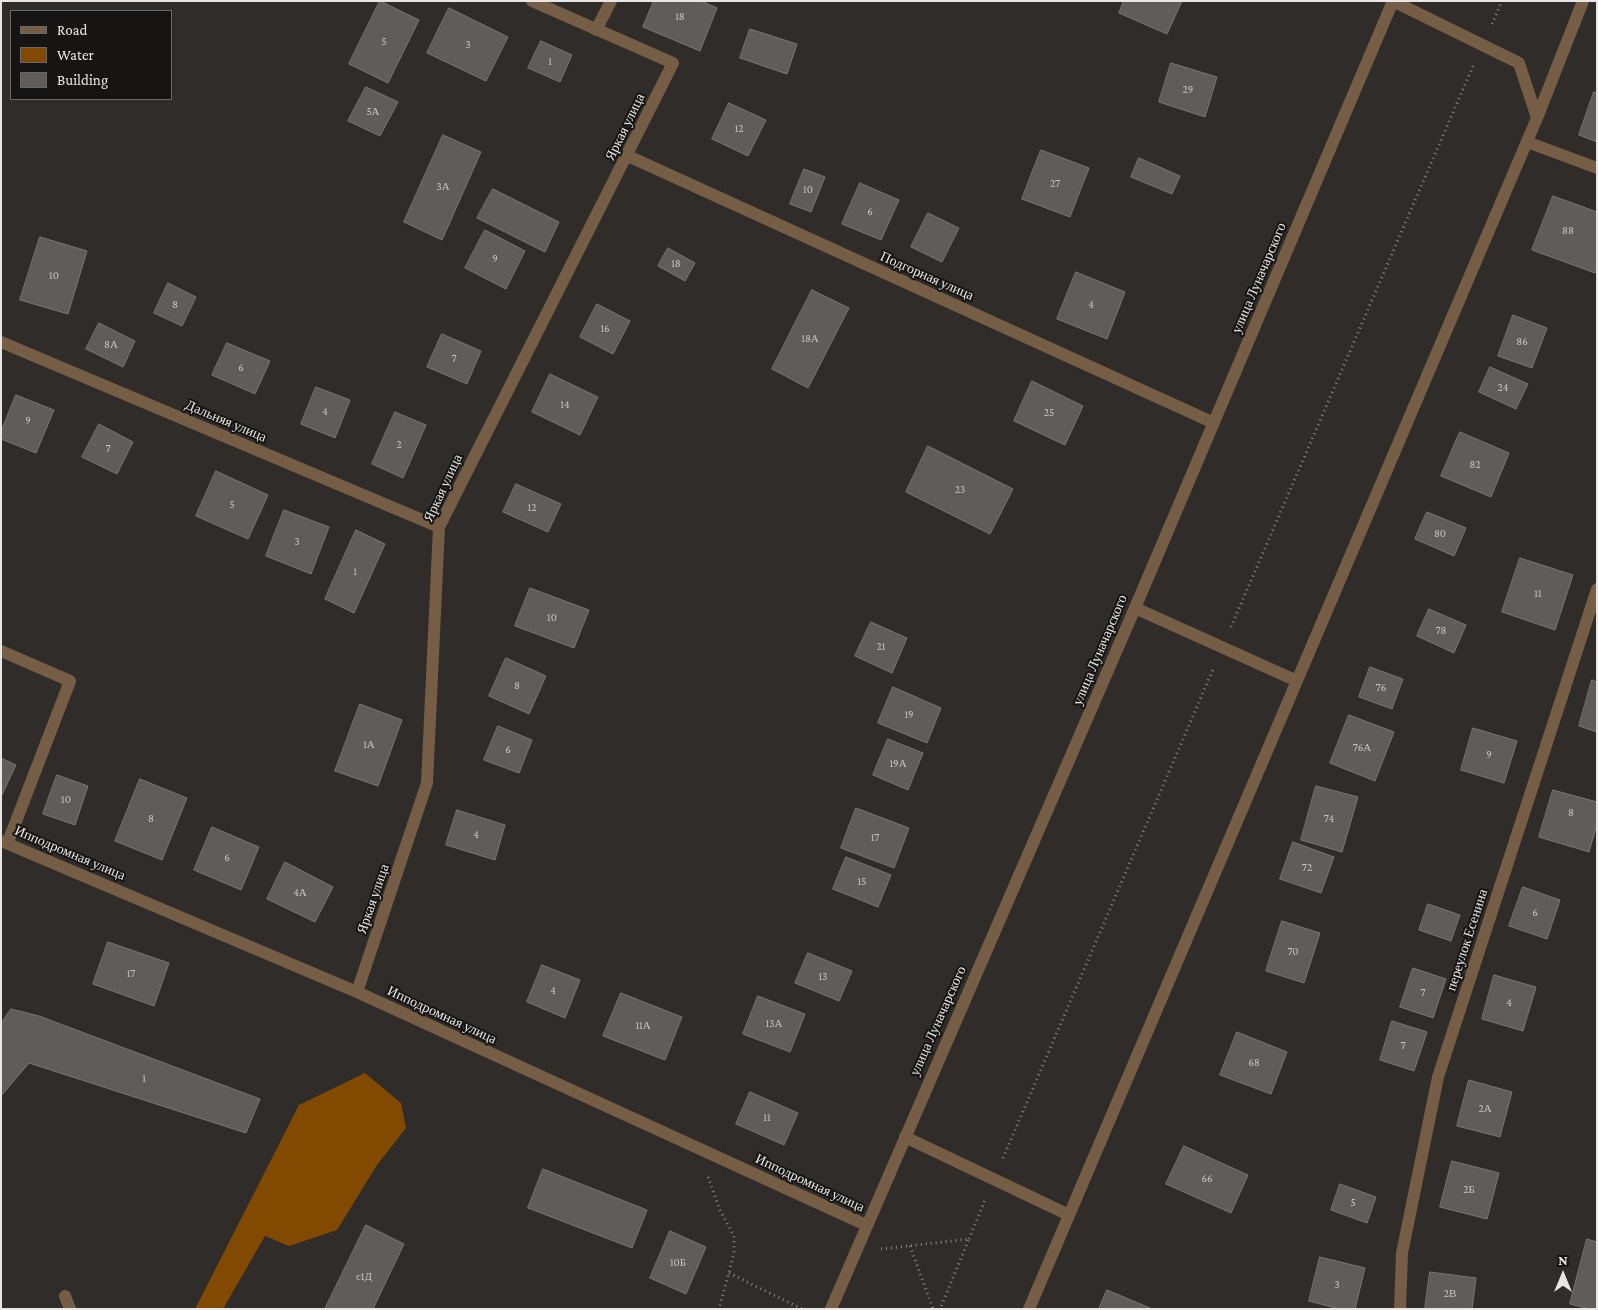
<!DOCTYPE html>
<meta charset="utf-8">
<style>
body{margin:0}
#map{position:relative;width:1598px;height:1310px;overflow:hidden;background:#302c29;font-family:"Crimson Pro",serif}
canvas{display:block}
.frame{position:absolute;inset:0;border:2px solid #e9e7e5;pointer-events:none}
.legend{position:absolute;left:10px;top:10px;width:162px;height:90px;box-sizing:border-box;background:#161513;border:1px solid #6a6967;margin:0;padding:6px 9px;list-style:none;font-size:15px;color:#e9e7e5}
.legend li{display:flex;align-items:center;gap:10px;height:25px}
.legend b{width:25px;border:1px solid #6a6967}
.north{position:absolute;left:1538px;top:1250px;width:50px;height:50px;-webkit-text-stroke:4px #161513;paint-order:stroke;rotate:0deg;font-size:14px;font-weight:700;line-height:20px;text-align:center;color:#e9e7e5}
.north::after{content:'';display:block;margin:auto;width:18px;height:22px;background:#e9e7e5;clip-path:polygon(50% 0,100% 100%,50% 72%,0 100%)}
</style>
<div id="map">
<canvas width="1598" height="1310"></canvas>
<div class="frame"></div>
<ul class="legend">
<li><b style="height:6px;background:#765d45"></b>Road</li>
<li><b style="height:14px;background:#824a00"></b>Water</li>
<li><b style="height:14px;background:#605c59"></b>Building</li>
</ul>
<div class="north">N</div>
</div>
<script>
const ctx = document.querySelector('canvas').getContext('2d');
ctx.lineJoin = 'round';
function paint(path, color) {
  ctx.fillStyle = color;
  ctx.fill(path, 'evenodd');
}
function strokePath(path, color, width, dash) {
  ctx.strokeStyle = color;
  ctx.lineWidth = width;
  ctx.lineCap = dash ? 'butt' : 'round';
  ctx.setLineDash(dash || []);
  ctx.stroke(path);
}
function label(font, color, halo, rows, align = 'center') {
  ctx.font = font + ' "Crimson Pro",serif';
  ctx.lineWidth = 4;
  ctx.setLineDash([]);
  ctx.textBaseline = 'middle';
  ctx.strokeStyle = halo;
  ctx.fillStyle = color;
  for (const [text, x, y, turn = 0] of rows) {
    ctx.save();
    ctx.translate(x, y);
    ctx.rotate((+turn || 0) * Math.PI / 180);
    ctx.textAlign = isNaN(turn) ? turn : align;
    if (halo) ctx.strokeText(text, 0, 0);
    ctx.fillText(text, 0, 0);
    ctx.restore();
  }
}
paint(new Path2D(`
 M365 1073 401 1103 406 1128 377 1165 337 1230 289 1246 265 1236 223 1309H195L299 1105Z`), '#824a00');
const building = new Path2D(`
 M380 1 419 20 388 83 349 64Z
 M654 1H701L717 8 700 51 643 27Z
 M1124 1H1182L1167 34 1119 13Z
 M449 8 508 37 486 81 427 53Z
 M750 29 797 44 787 74 740 58Z
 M541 41 572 55 560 82 528 68Z
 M1171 63 1217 77 1205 117 1159 102Z
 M366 87 398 102 380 136 348 121Z
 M1594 92 1597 93V142L1579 135Z
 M729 103 766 120 748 156 712 139Z
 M443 135 481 152 442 240 404 222Z
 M1041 150 1089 168 1070 217 1022 199Z
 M1139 158 1180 176 1172 194 1131 177Z
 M804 169 825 177 811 212 790 204Z
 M860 183 899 200 881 240 842 224Z
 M493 189 559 222 545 252 477 218Z
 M1553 196 1597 212V268L1595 273 1532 250Z
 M928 213 959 228 942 262 911 247Z
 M485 230 525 251 506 289 465 268Z
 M40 237 87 251 68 314 20 300Z
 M668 248 695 263 685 281 658 266Z
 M1076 272 1125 292 1107 339 1057 319Z
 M168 283 196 297 182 326 154 313Z
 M812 290 849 308 808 388 772 369Z
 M597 304 630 321 613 354 580 337Z
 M1513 315 1547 328 1532 368 1498 356Z
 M99 323 135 341 123 367 86 349Z
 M442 334 481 351 467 384 427 367Z
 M227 343 270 361 255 394 212 375Z
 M1490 367 1528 384 1516 409 1479 392Z
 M550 374 598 397 580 435 532 412Z
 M1032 381 1083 406 1065 445 1014 421Z
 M316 387 350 400 335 438 301 424Z
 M16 395 54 410 36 453 1 439V432Z
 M395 412 426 425 403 478 372 464Z
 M99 424 133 442 117 474 82 457Z
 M1460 432 1509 453 1491 497 1441 476Z
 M928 446 1013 489 990 534 906 492Z
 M216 471 268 495 248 539 196 516Z
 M516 484 561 504 548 532 503 512Z
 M284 510 329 527 311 574 266 556Z
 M1427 512 1466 528 1454 556 1415 539Z
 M356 530 385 544 354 613 325 599Z
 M1520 558 1573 575 1555 630 1502 612Z
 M530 588 589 610 574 648 515 626Z
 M1429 609 1466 625 1454 653 1417 636Z
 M871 622 907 638 892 673 855 656Z
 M506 658 546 676 529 714 489 696Z
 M1370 667 1403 679 1392 709 1359 697Z
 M1592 680 1597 682V732L1579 726Z
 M893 687 941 708 927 743 878 723Z
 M360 704 402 720 378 786 335 771Z
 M1349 715 1394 732 1375 781 1330 763Z
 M498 726 532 740 519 773 484 760Z
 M1473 728 1517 741 1504 783 1461 770Z
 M888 739 923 753 908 790 873 775Z
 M1 758 16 765 1 797Z
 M57 775 88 786 75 825 43 814Z
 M140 779 187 798 162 860 115 841Z
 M1316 786 1358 797 1342 852 1301 840Z
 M1553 790 1597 802V824L1589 852 1539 837Z
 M856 808 909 828 894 868 841 848Z
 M457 810 505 825 495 860 446 845Z
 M212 827 259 847 241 890 194 870Z
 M1293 842 1334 857 1321 893 1280 879Z
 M846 857 891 875 878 907 833 889Z
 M285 862 333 887 315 922 267 899Z
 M1523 887 1560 900 1547 939 1509 926Z
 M1428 904 1460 915 1451 941 1419 930Z
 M1282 921 1320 933 1304 983 1266 971Z
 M108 942 169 963 154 1006 93 984Z
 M808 953 852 971 839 1001 795 983Z
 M542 965 580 980 565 1018 527 1002Z
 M1413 968 1446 979 1433 1018 1400 1007Z
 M1494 975 1536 987 1523 1031 1482 1019Z
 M621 993 682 1017 665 1060 603 1036Z
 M758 996 805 1014 790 1052 743 1034Z
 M11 1009 39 1016 260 1099 246 1133 29 1063 1 1096V1024Z
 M1392 1021 1427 1032 1414 1071 1380 1060Z
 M1237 1032 1287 1052 1271 1094 1220 1075Z
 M1469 1080 1512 1092 1500 1137 1457 1126Z
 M750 1092 798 1113 784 1145 736 1124Z
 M1184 1146 1248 1175 1231 1213 1166 1184Z
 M1452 1161 1499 1173 1487 1219 1440 1207Z
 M543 1169 647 1210 632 1248 528 1208Z
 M1340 1184 1376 1197 1367 1223 1331 1210Z
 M366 1225 404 1244 373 1309H325Z
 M670 1231 706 1247 686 1294 650 1278Z
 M1587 1239 1597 1242V1309H1590L1570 1304Z
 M1320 1257 1365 1268 1355 1309H1339L1309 1301Z
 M1430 1272 1476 1278 1472 1309H1425Z
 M1107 1290 1150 1308V1309H1099Z`);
paint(building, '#605c59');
strokePath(building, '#7a7672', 1);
strokePath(new Path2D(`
 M1492 24 1502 1
 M1231 627 1473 66
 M1003 1158 1214 667
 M708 1177 720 1210 734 1236V1253L719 1309
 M969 1239 985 1200
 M910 1246 933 1309
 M881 1249 969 1239 940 1309
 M729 1273 802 1309`), '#898684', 3, [1, 4]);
strokePath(new Path2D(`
 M1393 1 1519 63 1537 118
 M1527 142 1597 168
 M1135 608 1297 681
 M1 651 70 681 8 842
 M905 1137 1069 1215
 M65 1296 70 1309
 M1029 1309 1537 118 1583 1`), '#765d45', 12);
strokePath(new Path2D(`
 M596 30 611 1
 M628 156 1214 423
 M1 342 439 527
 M1 841 357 992 866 1225
 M357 992 427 783 439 527 673 63 532 1
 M831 1309 1135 608 1393 1
 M1400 1309 1402 1253 1438 1077 1597 589`), '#765d45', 12);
label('11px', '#c7c4c2', null, [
 ["18",680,17],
 ["5",384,42],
 ["3",468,45],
 ["1",550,62],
 ["29",1188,90],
 ["5А",373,112],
 ["12",739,129],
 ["27",1055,184],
 ["3А",443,187],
 ["10",808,190],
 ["6",870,212],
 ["88",1568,231],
 ["9",495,259],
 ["18",676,264],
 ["10",54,276],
 ["8",175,305],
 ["4",1091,305],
 ["16",605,329],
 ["18А",810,339],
 ["86",1522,342],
 ["8А",111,345],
 ["7",454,359],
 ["6",241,368],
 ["24",1503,388],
 ["14",565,405],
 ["4",325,412],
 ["25",1049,413],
 ["9",28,421],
 ["2",399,445],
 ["7",108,449],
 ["82",1475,465],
 ["23",960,490],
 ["5",232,505],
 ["12",532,508],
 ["80",1440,534],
 ["3",297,542],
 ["1",355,572],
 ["11",1538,594],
 ["10",552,618],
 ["78",1441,631],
 ["21",881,647],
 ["8",517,686],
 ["76",1381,688],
 ["19",909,715],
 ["1А",369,745],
 ["76А",1362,748],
 ["6",508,750],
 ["9",1489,755],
 ["19А",898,764],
 ["10",66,800],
 ["8",1571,813],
 ["8",151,819],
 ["74",1329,819],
 ["4",476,835],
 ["17",875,838],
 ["6",227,858],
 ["72",1307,868],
 ["15",862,882],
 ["4А",300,893],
 ["6",1535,913],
 ["70",1293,952],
 ["17",131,974],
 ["13",823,977],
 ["4",553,991],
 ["7",1423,993],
 ["4",1509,1003],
 ["13А",774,1024],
 ["11А",643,1026],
 ["7",1403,1046],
 ["68",1254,1063],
 ["1",144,1079],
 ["2А",1485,1109],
 ["11",767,1118],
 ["66",1207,1179],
 ["2Б",1469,1190],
 ["5",1353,1203],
 ["10Б",678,1263],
 ["с1Д",364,1277],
 ["3",1337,1285],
 ["2В",1450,1294]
]);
label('14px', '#e9e7e5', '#161513', [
 ["Яркая улица",625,127,-64],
 ["Подгорная улица",927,276,24],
 ["улица Луначарского",1259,278,-67],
 ["Дальняя улица",226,421,23],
 ["Яркая улица",443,488,-65],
 ["улица Луначарского",1100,650,-67],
 ["Ипподромная улица",70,853,23],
 ["Яркая улица",373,899,-71],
 ["переулок Есенина",1467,940,-72],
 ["Ипподромная улица",442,1015,25],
 ["улица Луначарского",938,1021,-66],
 ["Ипподромная улица",810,1183,25]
]);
</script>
